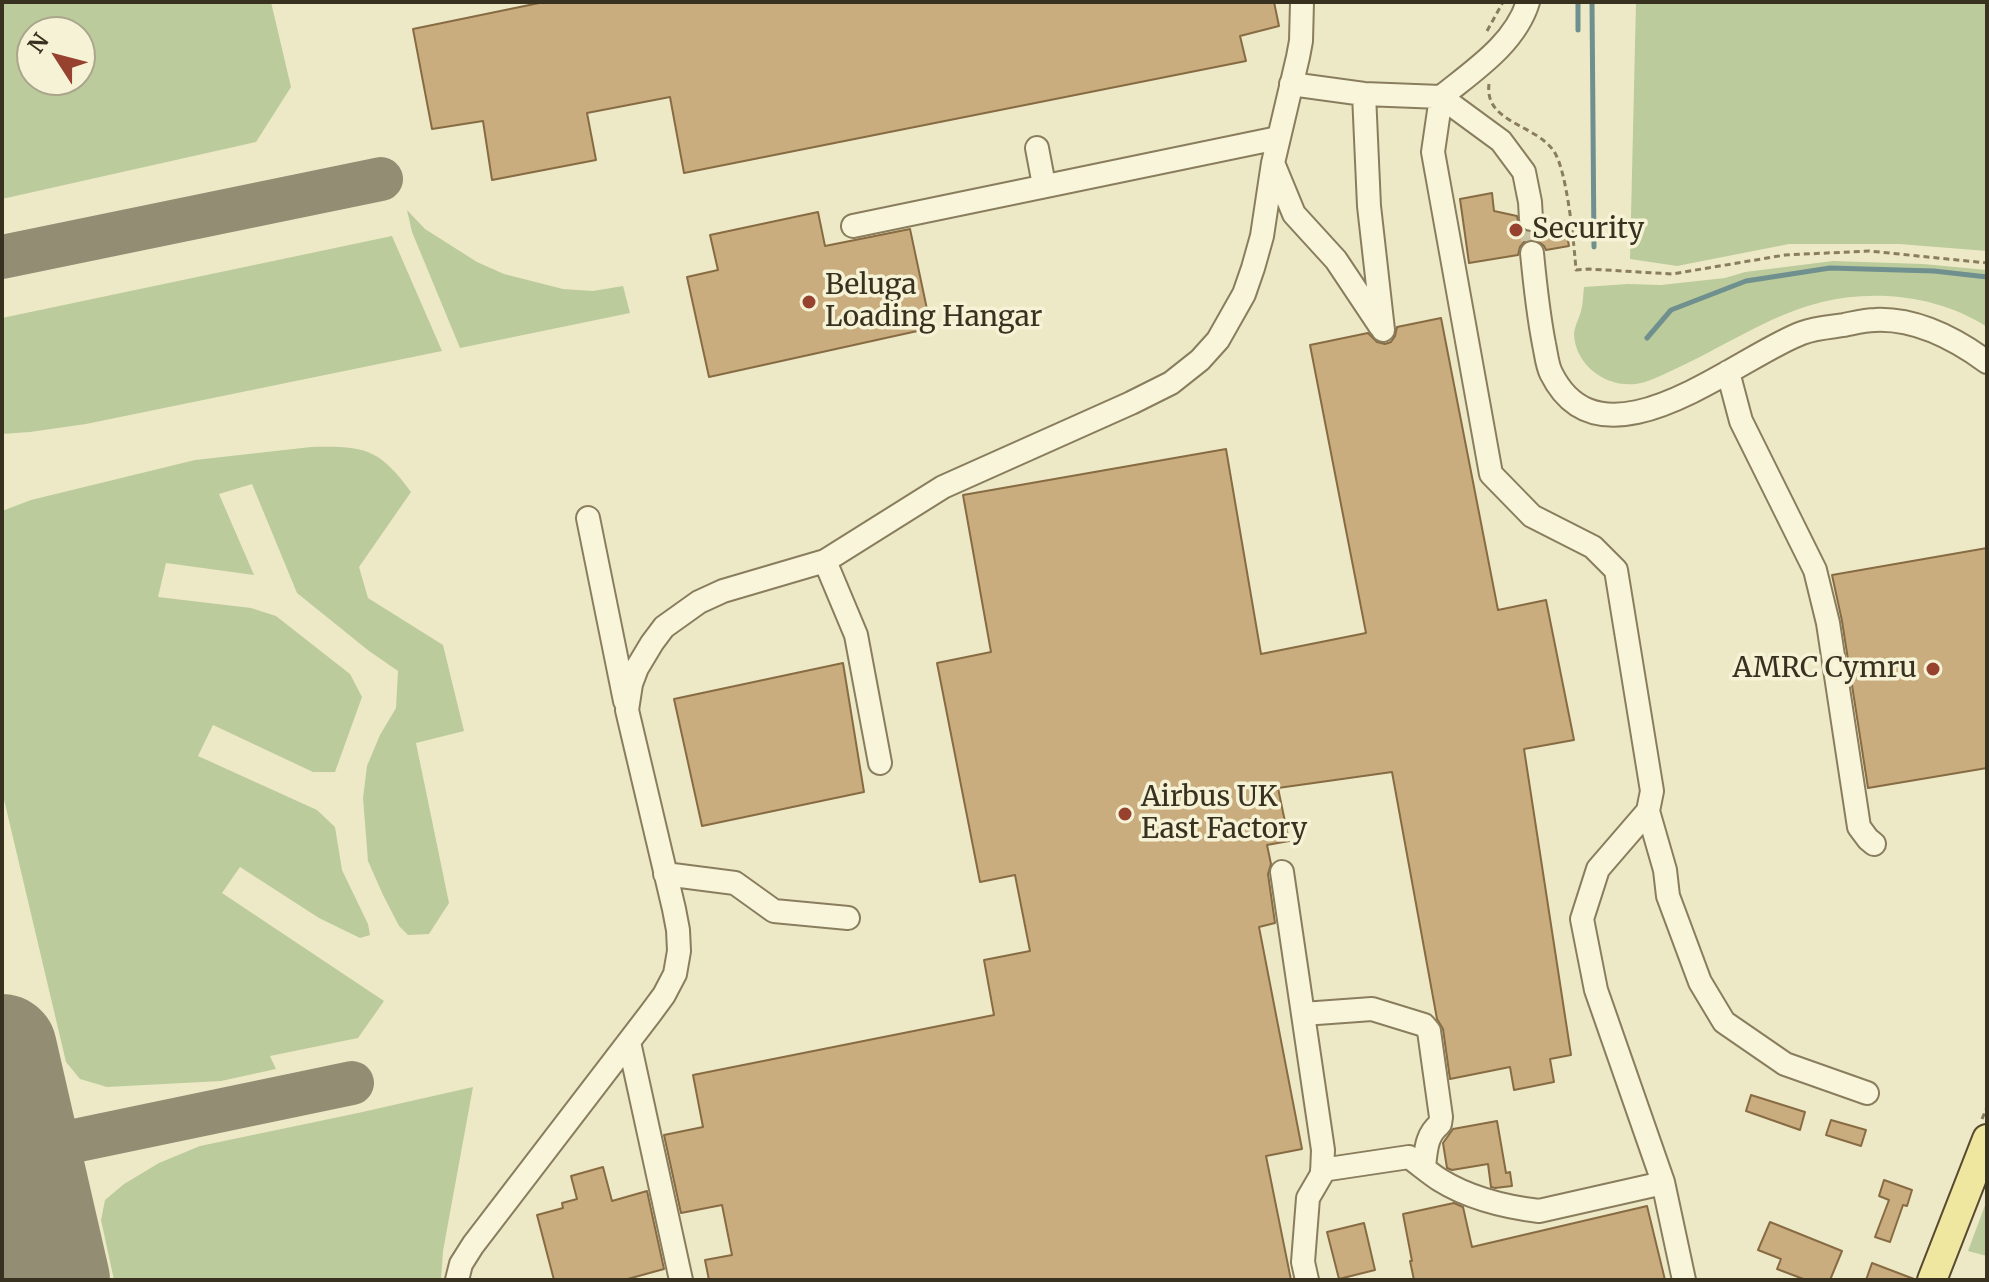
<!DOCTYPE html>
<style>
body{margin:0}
#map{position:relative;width:1989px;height:1282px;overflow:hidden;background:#ede9c7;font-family:Merriweather,serif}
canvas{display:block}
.frame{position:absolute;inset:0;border:4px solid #393120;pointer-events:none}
.north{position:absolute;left:16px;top:16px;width:80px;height:80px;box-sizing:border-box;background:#f5f2d6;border:2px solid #aaa58d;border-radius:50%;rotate:306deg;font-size:22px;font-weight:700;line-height:32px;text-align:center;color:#393120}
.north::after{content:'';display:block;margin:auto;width:28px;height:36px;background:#96422e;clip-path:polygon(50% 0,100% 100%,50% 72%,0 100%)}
</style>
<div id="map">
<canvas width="1989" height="1282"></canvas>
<div class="frame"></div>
<div class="north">N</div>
</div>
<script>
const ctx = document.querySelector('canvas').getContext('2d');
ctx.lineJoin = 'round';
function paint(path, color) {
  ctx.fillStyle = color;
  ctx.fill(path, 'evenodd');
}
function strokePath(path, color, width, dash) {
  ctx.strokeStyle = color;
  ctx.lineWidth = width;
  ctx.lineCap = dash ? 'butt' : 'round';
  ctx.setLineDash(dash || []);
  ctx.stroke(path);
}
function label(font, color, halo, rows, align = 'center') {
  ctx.font = font + ' Merriweather,serif';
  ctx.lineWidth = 7;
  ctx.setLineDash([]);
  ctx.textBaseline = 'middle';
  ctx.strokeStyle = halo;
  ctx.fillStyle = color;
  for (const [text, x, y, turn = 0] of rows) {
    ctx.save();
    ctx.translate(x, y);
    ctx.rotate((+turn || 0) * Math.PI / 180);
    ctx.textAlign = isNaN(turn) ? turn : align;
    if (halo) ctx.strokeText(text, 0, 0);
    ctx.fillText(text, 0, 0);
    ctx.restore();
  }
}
paint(new Path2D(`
 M2 2H271L291 87 256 142 2 199ZM80 32V80H32V32Z
 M1636 2H1987V251L1899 244H1789L1677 266 1630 259Z
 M407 210 425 229 477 262 504 274 563 289 593 291 623 286 630 313 460 348 412 232Z
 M392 236 442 351 86 424 30 432 2 434V318Z
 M1833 261 1923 264 1987 270V327C1939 296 1877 289 1822 302 1769 315 1722 348 1673 370 1664 374 1654 379 1645 382 1613 392 1576 369 1574 335 1574 327 1579 319 1581 311 1583 304 1583 295 1584 287L1628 284 1661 285 1725 278 1745 272Z
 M311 447C364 446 379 448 411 492L359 567 368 598 443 645 464 731 416 743 449 903 429 934 408 935 399 926 383 895 368 861 363 798 367 766 380 735 396 708 398 671 369 651 297 593 252 484 219 494 254 575 166 563 158 597 251 608 276 616 350 674 362 697 335 772H313L213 725 198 756 317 810 335 827 342 870 368 924 370 935 360 938 319 918 240 867 222 893 384 1001 358 1038 270 1056 276 1069 221 1081 107 1087 80 1079 66 1062 2 791V511L31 500 195 460Z
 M473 1087 443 1251 441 1280H114L101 1220 105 1200 124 1184 159 1163 200 1146 358 1113Z
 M1987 1200V1256L1968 1251Z`), '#bccb9b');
strokePath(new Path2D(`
 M1592 2 1594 247
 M1578 30V2
 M1647 338 1671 310 1746 281 1830 268 1934 271 1987 277`), '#6f908e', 5);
strokePath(new Path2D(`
 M2 257 381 179
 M2 1156 352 1083`), '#938d74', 44);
strokePath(new Path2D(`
 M2 1049 55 1280`), '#938d74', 110);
const building = new Path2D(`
 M544 2H1274L1279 26 1240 36 1246 61 684 173 670 97 587 113 596 160 492 180 483 121 432 129 413 29Z
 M1492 193 1494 211 1517 216 1519 226 1525 232 1531 233 1538 231 1543 226 1544 221 1565 225 1569 246 1546 250 1544 246 1538 241 1530 239 1525 241 1520 247 1518 255 1469 263 1460 199Z
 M818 212 825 246 910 229 931 328 709 377 687 277 718 270 710 235Z
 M1441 318 1498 610 1546 600 1574 740 1524 749 1571 1055 1550 1059 1554 1082 1514 1090 1510 1067 1450 1079 1443 1029 1437 1019 1392 772 1278 788 1289 841 1267 845 1271 864 1268 874 1275 923 1259 927 1302 1149 1266 1156 1291 1280H709L705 1260 732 1255 722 1205 681 1213 664 1135 703 1127 693 1075 994 1015 984 960 1030 951 1015 875 980 882 937 663 991 652 963 495 1226 449 1261 654 1366 633 1310 345 1368 333 1377 342 1385 344 1391 342 1395 336 1397 327Z
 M1987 548V768L1868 788 1842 621 1832 575Z
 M843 663 864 792 702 826 674 699Z
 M1751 1095 1805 1112 1800 1130 1746 1111Z
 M1831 1120 1866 1130 1861 1146 1826 1135Z
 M1497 1121 1506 1173 1510 1172 1512 1186 1495 1188 1491 1187 1488 1164 1452 1170 1447 1168 1443 1143 1453 1129Z
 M603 1167 612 1201 647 1191 664 1269 624 1280H554L537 1215 563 1208 562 1203 577 1199 571 1176Z
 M1884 1180 1912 1190 1907 1206 1903 1205 1890 1242 1875 1237 1889 1200 1879 1196Z
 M1454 1203 1463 1207 1472 1247 1647 1206 1665 1280H1414L1410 1261H1412L1403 1214Z
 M1770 1222 1842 1251 1830 1280H1806L1777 1269 1781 1259 1758 1250Z
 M1364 1223 1375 1270 1339 1279 1327 1232Z
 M1872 1263 1914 1279V1280H1866Z`);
paint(building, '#caad7e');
strokePath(building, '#876b43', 2);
strokePath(new Path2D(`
 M1531 219 1532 253`), '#c9c4a6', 22, [22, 11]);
const minor = new Path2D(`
 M1528 2C1515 44 1473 71 1441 97L1433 152 1491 474 1532 516 1593 547 1616 570 1652 791 1648 811 1598 869 1582 919 1596 990 1663 1182 1684 1280
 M1291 84 1364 94 1441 97 1501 141 1524 172 1530 202 1531 219
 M1364 94 1369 206 1383 330
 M1037 148 1044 185
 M1273 163 1294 214 1336 260 1380 326
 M853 226 1278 138
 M1532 253C1535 284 1538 313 1544 344 1546 353 1547 365 1551 373 1602 477 1737 357 1802 333 1815 328 1831 327 1844 325 1854 323 1865 320 1875 320 1916 318 1954 338 1987 362
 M1728 372 1741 421 1815 570 1828 623 1859 827 1868 839 1874 844
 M588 518 625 701
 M825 561 856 635 880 763
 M1648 811 1665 870 1668 896 1700 982 1724 1022 1785 1064 1867 1093
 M1282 872 1323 1150 1322 1174 1308 1198 1303 1262 1307 1280
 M665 874 735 883 774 911 848 918
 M1303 1014 1372 1009 1424 1025 1429 1031 1441 1117 1440 1124C1426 1135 1426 1150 1424 1167
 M629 1042 681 1280
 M1322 1170 1409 1157C1419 1164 1429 1173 1440 1180 1469 1198 1506 1207 1539 1211L1663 1183
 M457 1280 461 1264 473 1245 650 1014 664 995 675 974 679 951 678 930 674 909 627 710 631 684 637 668 652 643 664 627 699 602 723 591 825 561 943 487 1131 403 1171 383 1200 360 1218 340 1244 294 1253 268 1262 236 1273 163 1298 57 1301 41 1302 2`);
const major = new Path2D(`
 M1932 1280 1987 1139`);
strokePath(minor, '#897d5d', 26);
strokePath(major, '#574a31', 32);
strokePath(new Path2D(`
 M1487 31 1503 2
 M1489 84C1484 122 1534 124 1553 150 1567 168 1574 244 1576 270L1589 269 1672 274 1785 255 1869 251 1987 263
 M1982 1119 1987 1107`), '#897d5d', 3, [6, 4]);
strokePath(minor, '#f8f5da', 22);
strokePath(major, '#efe6a0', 28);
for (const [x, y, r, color] of [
 [1516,230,8,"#96422e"],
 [809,302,8,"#96422e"],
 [1933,669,8,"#96422e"],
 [1125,814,8,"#96422e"]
]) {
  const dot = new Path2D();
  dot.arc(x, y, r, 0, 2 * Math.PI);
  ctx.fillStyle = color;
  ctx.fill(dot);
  strokePath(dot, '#f5f2d6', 3);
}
label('28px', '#393120', '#f5f2d6', [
 ["Security",1532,230],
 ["Beluga",825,286],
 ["Loading Hangar",825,318],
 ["AMRC Cymru",1917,669,"right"],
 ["Airbus UK",1141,798],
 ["East Factory",1141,830]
], 'left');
</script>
